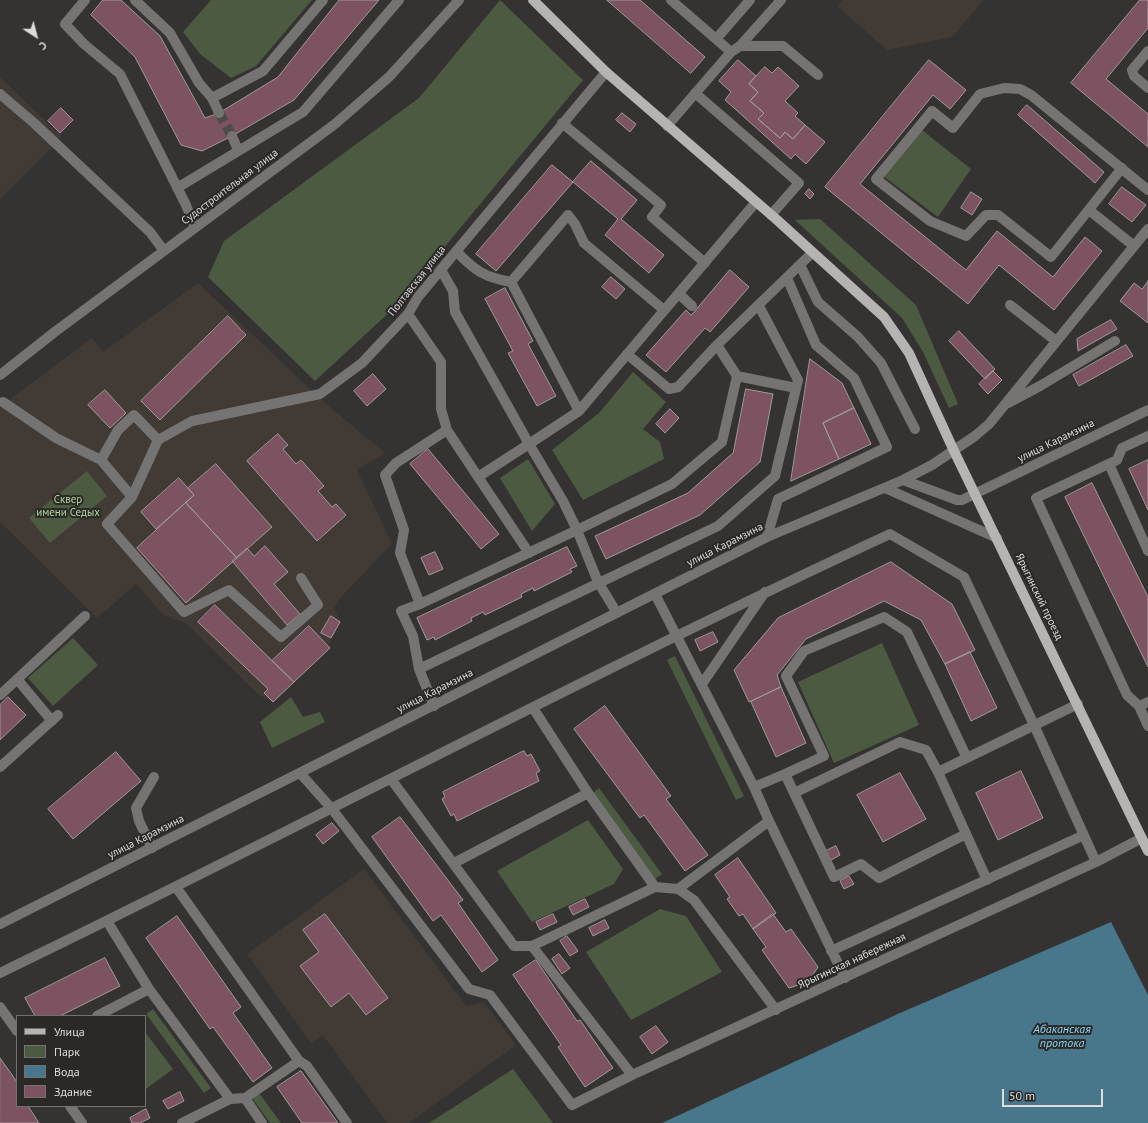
<!DOCTYPE html>
<meta charset="utf-8">
<style>
body{margin:0}
#map{position:relative;width:1148px;height:1123px;overflow:hidden;background:#353331;font-family:"PT Sans",sans-serif}
canvas{display:block}
.legend{position:absolute;left:16px;top:1015px;width:130px;height:92px;box-sizing:border-box;background:#2b2927;border:1px solid #73716f;margin:0;padding:5px 7px;list-style:none;font-size:12px;color:#dedcdb}
.legend li{display:flex;align-items:center;gap:8px;height:20px}
.legend b{width:20px;border:1px solid #73716f}
.north{position:absolute;left:16px;top:16px;width:40px;height:40px;-webkit-text-stroke:3px #2b2927;paint-order:stroke;rotate:144deg;font-size:11px;font-weight:700;line-height:16px;text-align:center;color:#dedcdb}
.north::after{content:'';display:block;margin:auto;width:14px;height:18px;background:#dedcdb;clip-path:polygon(50% 0,100% 100%,50% 72%,0 100%)}
.scale{position:absolute;left:1002px;top:1089px;width:101px;height:18px;box-sizing:border-box;border:2px solid #dedcdb;border-top:0;padding-left:5px;font-size:12px;line-height:14px;white-space:nowrap;color:#dedcdb;-webkit-text-stroke:3px #2b2927;paint-order:stroke}
</style>
<div id="map">
<canvas width="1148" height="1123"></canvas>
<ul class="legend">
<li><b style="height:5px;background:#b6b4b2"></b>Улица</li>
<li><b style="height:11px;background:#4b5a41"></b>Парк</li>
<li><b style="height:11px;background:#48768b"></b>Вода</li>
<li><b style="height:11px;background:#7d5361"></b>Здание</li>
</ul>
<div class="north">С</div>
<div class="scale">50 m</div>
</div>
<script>
const ctx = document.querySelector('canvas').getContext('2d');
ctx.lineJoin = 'round';
function paint(path, color) {
  ctx.fillStyle = color;
  ctx.fill(path, 'evenodd');
}
function strokePath(path, color, width, dash) {
  ctx.strokeStyle = color;
  ctx.lineWidth = width;
  ctx.lineCap = dash ? 'butt' : 'round';
  ctx.setLineDash(dash || []);
  ctx.stroke(path);
}
function label(font, color, halo, rows, align = 'center') {
  ctx.font = font + ' "PT Sans",sans-serif';
  ctx.lineWidth = 4;
  ctx.setLineDash([]);
  ctx.textBaseline = 'middle';
  ctx.strokeStyle = halo;
  ctx.fillStyle = color;
  for (const [text, x, y, turn = 0] of rows) {
    ctx.save();
    ctx.translate(x, y);
    ctx.rotate((+turn || 0) * Math.PI / 180);
    ctx.textAlign = isNaN(turn) ? turn : align;
    if (halo) ctx.strokeText(text, 0, 0);
    ctx.fillText(text, 0, 0);
    ctx.restore();
  }
}
paint(new Path2D(`
 M843 0H984L952 37 887 50 837 6Z
 M0 77 62 137 0 199Z
 M198 283 325 403 385 453 357 470 392 544 344 594 334 608 341 621 328 646 330 648 273 702 259 695 186 623 163 615 136 584 97 618 0 522V407L92 338 103 352Z
 M364 869 466 1006 484 1002 516 1045 409 1123H387L323 1035 311 1043 247 954Z`), '#423a34');
paint(new Path2D(`
 M211 0H312L256 66 231 78 200 54 183 32Z
 M500 0 583 80 394 308 315 381 208 277 224 241 419 98Z
 M922 130 971 169 938 217 883 176Z
 M820 219 916 305 958 404 949 408 923 352 902 318 795 220Z
 M633 372 666 402 643 429 660 442 664 459 583 500 552 450 599 413Z
 M528 459 555 504 532 531 500 478Z
 M87 471 107 496 50 543 29 518Z
 M73 638 98 665 53 706 28 678Z
 M882 643 919 725 834 763 798 682Z
 M675 656 744 796 736 800 667 660Z
 M291 697 303 717 320 712 325 722 272 748 260 722Z
 M599 788 662 874 655 879 592 794Z
 M588 820 623 869 614 884 532 922 497 871Z
 M660 909 686 916 722 972 631 1020 586 952Z
 M153 1009 211 1088 204 1093 146 1014Z
 M145 1032 173 1069 146 1089 145 1088Z
 M513 1069 553 1123H429Z
 M259 1093 281 1123H270L252 1098Z`), '#4b5a41');
paint(new Path2D(`
 M1111 922 1148 995V1123H662L900 1013Z`), '#48768b');
const building = new Path2D(`
 M103 0H121L160 36 205 118 219 113 278 77 339 0H379L294 100 232 136 202 151 181 145 135 57 91 15Z
 M607 0H640L705 57 691 73Z
 M1140 0H1148V28L1106 79 1148 114V147L1071 83Z
 M738 60 756 76 749 84 758 92 750 101 764 113 758 119 780 138 785 132 793 139 805 125 825 142 806 164 795 154 791 159 725 100 731 92 719 81Z
 M929 60 966 90 950 109 933 95 860 184 966 270 997 231 1053 277 1085 237 1102 251 1054 310 999 265 968 304 825 187Z
 M765 67 772 73 778 67 799 86 785 101 798 113 795 116 805 125 793 139 785 132 780 138 758 119 764 113 750 101 758 92 749 84Z
 M1027 105 1104 172 1095 183 1018 115Z
 M61 108 73 120 60 133 48 121Z
 M622 113 636 124 630 132 616 120Z
 M591 161 637 200 621 219 664 255 649 273 605 235 618 219 573 182Z
 M552 165 573 182 496 271 476 254Z
 M1122 187 1146 205 1132 222 1109 204Z
 M809 189 814 194 810 199 805 194Z
 M971 192 982 199 972 215 961 208Z
 M730 270 749 287 710 332 705 328 666 372 646 355 686 310 691 315Z
 M611 277 625 289 616 299 602 287Z
 M1148 281V323L1120 301 1134 283 1142 289Z
 M505 288 533 341 528 344 556 396 537 406 508 353 513 351 485 299Z
 M228 316 246 335 160 420 141 401Z
 M1111 320 1117 329 1078 351 1077 339Z
 M959 331 995 369 985 379 949 341Z
 M1126 345 1133 356 1079 386 1073 375Z
 M810 359 842 383 854 408 823 423 839 459 791 481Z
 M993 371 1002 380 988 394 979 384Z
 M373 374 386 389 367 406 354 391Z
 M746 389 773 394 760 462 700 515 606 559 595 536 688 493 733 453Z
 M105 390 126 413 110 428 88 405Z
 M854 408 871 444 839 459 823 423Z
 M670 409 679 418 665 433 656 424Z
 M278 434 288 445 283 449 296 464 301 460 324 486 318 491 332 507 336 504 346 515 317 541 247 461Z
 M428 449 499 534 481 549 410 464Z
 M1148 460V510L1129 469Z
 M216 464 272 527 237 558 186 503 194 495 188 488Z
 M179 478 194 495 156 529 141 512Z
 M1092 483 1148 597V667L1065 497Z
 M186 503 237 558 186 603 137 548Z
 M265 546 288 572 274 584 300 614 287 625 232 561 247 548 254 556Z
 M567 547 577 566 570 569 572 572 534 591 533 588 521 594 522 597 485 615 483 612 471 618 472 621 435 640 434 637 427 640 417 618Z
 M435 552 443 569 429 575 421 558Z
 M891 562 952 604 975 650 945 664 921 620 884 601 806 639 777 675 781 687 749 702 734 670 778 618Z
 M215 605 294 682 273 702 264 693 268 689 198 622Z
 M331 616 340 622 331 638 321 633Z
 M309 626 330 648 294 682 272 661Z
 M713 632 718 642 700 651 695 640Z
 M970 652 997 708 971 721 945 664Z
 M781 687 806 743 776 757 751 702Z
 M8 697 26 715 0 740V705Z
 M605 706 671 796 666 799 708 855 685 871 644 815 640 818 574 729Z
 M524 751 527 756 531 754 540 771 536 773 539 781 457 821 454 814 451 816 442 799 445 797 443 792Z
 M116 752 141 781 73 839 48 809Z
 M1021 771 1043 818 998 840 976 793Z
 M900 773 926 819 883 842 857 795Z
 M400 817 463 900 458 903 498 960 482 972 441 915 433 921 372 837Z
 M332 823 339 831 323 844 316 835Z
 M836 846 840 855 831 860 826 851Z
 M738 858 776 913 753 929 743 914 739 916 727 899 730 897 715 875Z
 M849 876 854 884 844 889 840 881Z
 M585 899 589 907 573 915 569 907Z
 M325 914 388 998 366 1015 349 993 331 1007 300 966 319 952 303 930Z
 M553 914 557 922 540 930 536 922Z
 M773 914 786 932 791 929 818 967 808 982 789 988 762 950 766 947 753 929Z
 M177 916 241 1007 233 1013 272 1068 253 1082 213 1027 210 1029 146 938Z
 M605 920 609 928 593 936 589 928Z
 M567 936 578 951 570 956 560 941Z
 M559 954 570 968 562 974 552 959Z
 M105 958 120 986 60 1016H35L25 998Z
 M536 960 577 1021 580 1020 613 1068 585 1087 558 1047 561 1045 513 975Z
 M656 1026 668 1042 652 1054 640 1037Z
 M0 1058 17 1082V1106H28L39 1123H0Z
 M301 1071 338 1123H302L277 1087Z
 M180 1092 184 1101 168 1109 163 1101Z
 M146 1109 150 1118 140 1123H132L130 1118Z`);
paint(building, '#7d5361');
strokePath(building, '#9e9a9b', 1);
strokePath(new Path2D(`
 M219 113 232 136`), '#4e4c4a', 10, [10, 5]);
strokePath(new Path2D(`
 M85 0 65 24 84 44 120 74 186 205 195 228
 M135 0 170 33 199 83 212 98 263 71 323 0
 M671 0 731 52
 M717 38 750 0
 M740 46H783L818 75
 M1148 51 1132 70 1134 76 1148 88
 M695 93 799 183 771 215
 M0 94 34 123 150 232 164 251
 M212 98 219 113
 M562 123 661 205 652 217 705 263
 M667 126 731 52 740 46 781 0
 M232 136 238 150
 M1122 168 1051 257 998 215H986L966 236 930 221 876 179 932 111 953 128 980 94 1004 88 1020 89 1031 95 1148 190
 M177 188 303 112 399 0
 M1089 210 1134 246
 M456 251C475 271 484 277 511 282
 M800 265 818 302 858 337 881 363 915 429
 M441 270 453 291 455 312 529 444 579 411 756 202
 M511 282 568 215 575 224 584 243 664 310
 M511 282 579 411
 M679 294 692 306
 M1010 305 1056 341
 M408 314 441 362V409L447 430
 M627 354 669 389 678 387 717 345 812 253
 M0 375 56 331 335 124 389 77 459 0
 M737 376 796 388
 M3 402 56 438 101 460 132 497
 M1008 403 1040 386 1115 341
 M1148 436 1122 448 1117 460 1036 498 1127 695 1139 706 1148 726
 M101 460 118 430 134 415 158 440
 M1109 464 1148 551
 M478 477 529 553
 M903 480 957 500H962L1148 410
 M885 488 997 538
 M767 537 778 499 887 447 854 378 816 345 787 278
 M301 578 318 605 281 637 229 590 184 612 107 524 132 497 158 440 192 421 320 394 362 363 408 314 418 297 606 72
 M655 594 754 787 769 821 845 978
 M420 604 400 553 404 530 385 475 396 463 447 430 478 477 529 444 563 501 577 530 672 484 722 442 737 376 717 345
 M419 669 718 526 775 476 798 380 759 306
 M17 679 52 721
 M702 684 765 592
 M0 695 85 616
 M434 706 419 669 413 636 401 611 420 604 577 530 598 582 617 613
 M1139 706 1148 702
 M533 708 588 793 655 887
 M0 767 58 715
 M300 773 332 809 469 989 490 995 572 1105 632 1075 1096 862 1142 838
 M391 779 514 946H532L655 887 678 889 694 900 776 1010
 M754 787 785 774
 M794 793 900 742 926 750 938 772
 M966 834 879 878 861 864 834 877 785 774 824 756 786 676 804 651 884 617 907 632 967 758
 M152 848 139 821 136 808 154 777
 M454 863 588 793
 M987 880 938 772 1078 704
 M176 887 299 1061 307 1066 347 1123
 M678 889 769 821
 M107 921 149 989 230 1099 245 1098 262 1123
 M0 924 767 537 903 480 932 465 975 436 989 424 1148 229
 M532 946 632 1075
 M831 951 1084 835
 M0 973C298 829 590 673 890 534L964 577 1034 725 1096 862
 M0 1007 17 1031
 M97 1016 149 989
 M245 1098 299 1061
 M70 1106 82 1123
 M182 1123 230 1099`), '#757473', 10);
strokePath(new Path2D(`
 M533 0 606 72 776 219 884 317 909 353 954 451 1148 851`), '#b6b4b2', 10);
label('11px', '#dedcdb', '#2b2927', [
 ["Судостроительная улица",230,187,-37],
 ["Полтавская улица",417,281,-52],
 ["улица Карамзина",1056,441,-26],
 ["улица Карамзина",725,545,-27],
 ["Ярыгинский проезд",1039,597,64],
 ["улица Карамзина",435,691,-27],
 ["улица Карамзина",146,837,-27],
 ["Ярыгинская набережная",852,961,-25]
]);
label('11px', '#b2d79b', '#2b2927', [
 ["Сквер",68,500],
 ["имени Седых",68,513]
]);
label('italic 12px', '#8bd7fa', '#2b2927', [
 ["Абаканская",1062,1030],
 ["протока",1062,1044]
]);
</script>
